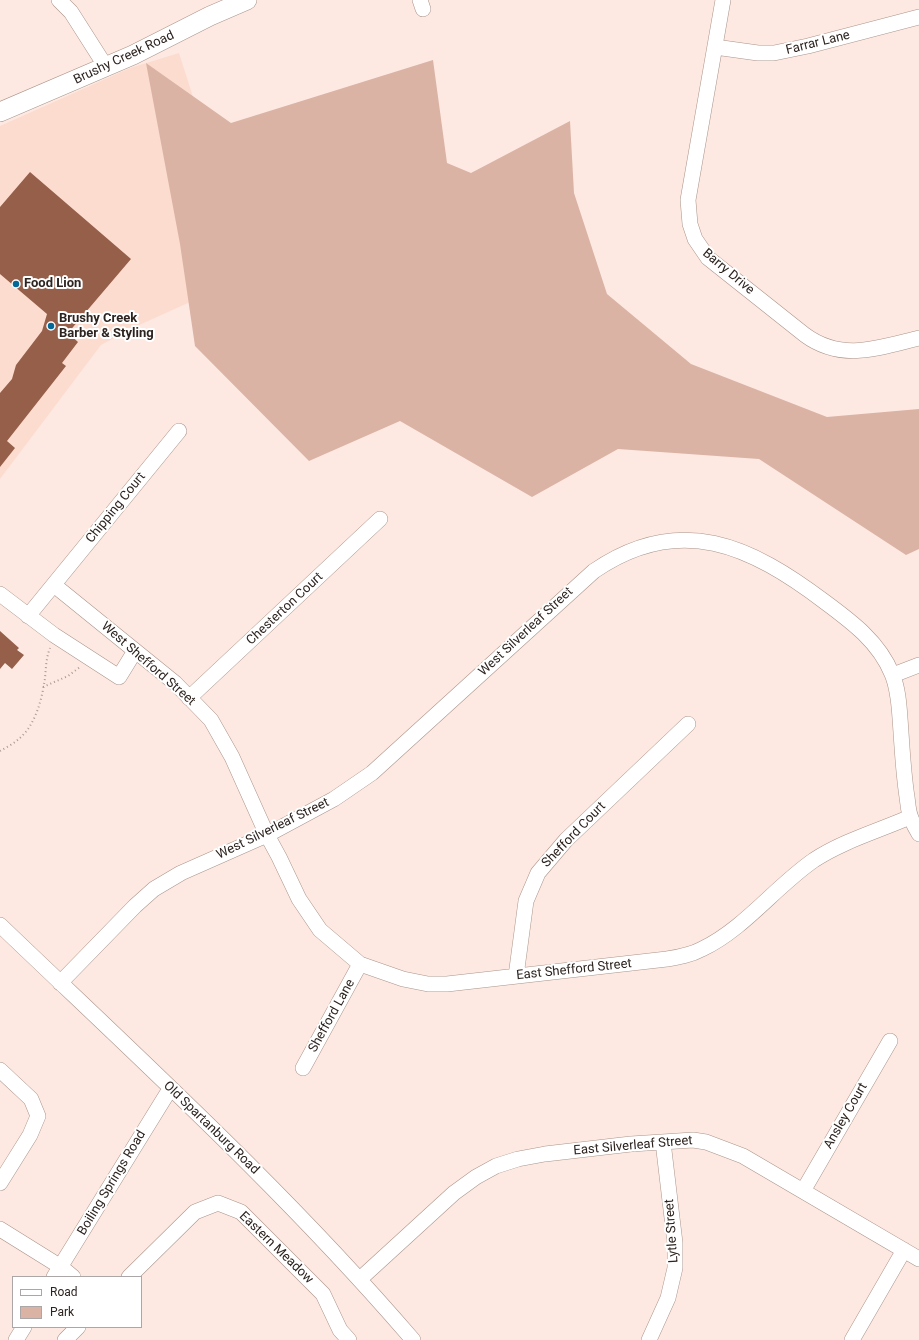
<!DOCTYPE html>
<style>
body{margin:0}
#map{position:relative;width:919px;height:1340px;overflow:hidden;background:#fde9e1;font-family:Roboto,sans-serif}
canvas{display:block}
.legend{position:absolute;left:12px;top:1276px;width:130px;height:52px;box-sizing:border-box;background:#fff;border:1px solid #aba7a6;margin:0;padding:5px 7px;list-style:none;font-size:12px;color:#2d2420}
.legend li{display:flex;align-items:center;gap:8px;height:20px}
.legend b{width:20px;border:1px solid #aba7a6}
</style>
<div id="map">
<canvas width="919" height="1340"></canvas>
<ul class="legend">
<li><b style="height:5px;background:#fff"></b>Road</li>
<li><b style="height:11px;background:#dab3a5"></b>Park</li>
</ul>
</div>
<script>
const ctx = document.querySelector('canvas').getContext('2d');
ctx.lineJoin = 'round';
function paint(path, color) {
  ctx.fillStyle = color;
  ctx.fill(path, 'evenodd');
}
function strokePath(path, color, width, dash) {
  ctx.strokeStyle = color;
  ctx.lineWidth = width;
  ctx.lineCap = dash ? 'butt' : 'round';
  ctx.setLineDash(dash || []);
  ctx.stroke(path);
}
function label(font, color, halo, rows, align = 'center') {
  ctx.font = font + ' Roboto,sans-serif';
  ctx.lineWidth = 4;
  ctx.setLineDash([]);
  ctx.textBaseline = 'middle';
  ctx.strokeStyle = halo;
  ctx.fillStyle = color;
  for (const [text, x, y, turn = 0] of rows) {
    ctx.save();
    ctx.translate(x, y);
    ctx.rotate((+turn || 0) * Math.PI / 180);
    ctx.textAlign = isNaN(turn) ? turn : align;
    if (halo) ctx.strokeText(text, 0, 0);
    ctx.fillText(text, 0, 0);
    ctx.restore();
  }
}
paint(new Path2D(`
 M179 53 222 188 210 293 137 326 101 345 0 479V126L130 68Z`), '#fcdccf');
paint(new Path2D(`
 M433 60 447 163 471 173 570 121 574 193 607 294 691 364 827 417 919 409V549L906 555 759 459 618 449 532 497 400 421 309 461 195 346 180 244 146 63 231 123Z`), '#dab3a5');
paint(new Path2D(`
 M30 172 131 259 68 333 78 342 62 363 66 366 7 441 15 448 0 467V393L12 379 16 365 42 331 47 314 0 274V207Z
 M0 631 19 648 17 650 24 655 12 669 5 663 0 669Z`), '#955f4a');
const minor = new Path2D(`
 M59 0 71 12 106 67
 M420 0 423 9
 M723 0 688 200 690 224 695 239 708 258 805 335C842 362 878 348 919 338
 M715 47 758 53H774L808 46 919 17
 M54 585 175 683 211 720 232 757 267 835 279 857 299 899 320 930 360 964 403 979 428 984H447L667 959C679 957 691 955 702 949 744 929 775 887 814 860 843 841 878 831 910 817
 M0 594 54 635 119 677 135 651
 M28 616 179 431
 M893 675 919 665
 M189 698 380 519
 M0 925C141 1060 286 1192 413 1340
 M516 976 526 901 538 873 566 840 688 724
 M60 983 135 906 154 889 181 873 267 835 334 799 372 773 594 571C680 512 751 546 825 602 852 622 879 642 892 674 898 688 899 704 900 718 902 745 903 771 907 797 908 803 908 811 911 818 913 823 916 829 919 834
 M303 1068 360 964
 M0 1070 31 1099 38 1116 30 1135 0 1183
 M803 1191 890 1041
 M0 1229 61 1267 73 1277
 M54 1277 170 1089
 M129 1277 195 1212 218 1203 241 1212 323 1294 340 1330 349 1340
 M360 1279 454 1193 476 1177 496 1166 518 1159 545 1154 631 1144 693 1140 706 1142 743 1156 919 1259
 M16 1340 24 1327
 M65 1340 78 1327
 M649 1340 668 1298 675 1268V1243L663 1142
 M852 1340 904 1250`);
const major = new Path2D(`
 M0 112 133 55 210 16 247 0`);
strokePath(minor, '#aa948b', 16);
strokePath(major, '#aa948b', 20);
strokePath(new Path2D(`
 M43 687 68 676 80 667
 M0 751C7 747 15 743 21 737 36 723 42 699 45 678 46 668 46 658 50 648`), '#a99993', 2, [1, 3]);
strokePath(minor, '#fff', 15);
strokePath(major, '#fff', 19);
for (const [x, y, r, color] of [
 [16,284,4,"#056998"],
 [51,326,4,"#056998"]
]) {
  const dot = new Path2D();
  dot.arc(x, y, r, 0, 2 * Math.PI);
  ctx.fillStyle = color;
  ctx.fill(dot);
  strokePath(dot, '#fff', 1.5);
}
label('13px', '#2d2420', '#fff', [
 ["Farrar Lane",818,43,-14],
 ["Brushy Creek Road",124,58,-25],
 ["Barry Drive",728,272,40],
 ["Chipping Court",116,508,-51],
 ["Chesterton Court",285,609,-43],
 ["West Silverleaf Street",526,632,-43],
 ["West Shefford Street",148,664,41],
 ["West Silverleaf Street",273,829,-26],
 ["Shefford Court",574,835,-46],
 ["East Shefford Street",574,970,-6],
 ["Shefford Lane",332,1016,-61],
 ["Ansley Court",846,1116,-60],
 ["Old Spartanburg Road",211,1128,44],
 ["East Silverleaf Street",633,1146,-5],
 ["Boiling Springs Road",112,1183,-59],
 ["Lytle Street",672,1231,-94],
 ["Eastern Meadow",276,1248,44]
]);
label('bold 13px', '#2d2420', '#fff', [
 ["Food Lion",24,284],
 ["Brushy Creek",59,319],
 ["Barber & Styling",59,334]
], 'left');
</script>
